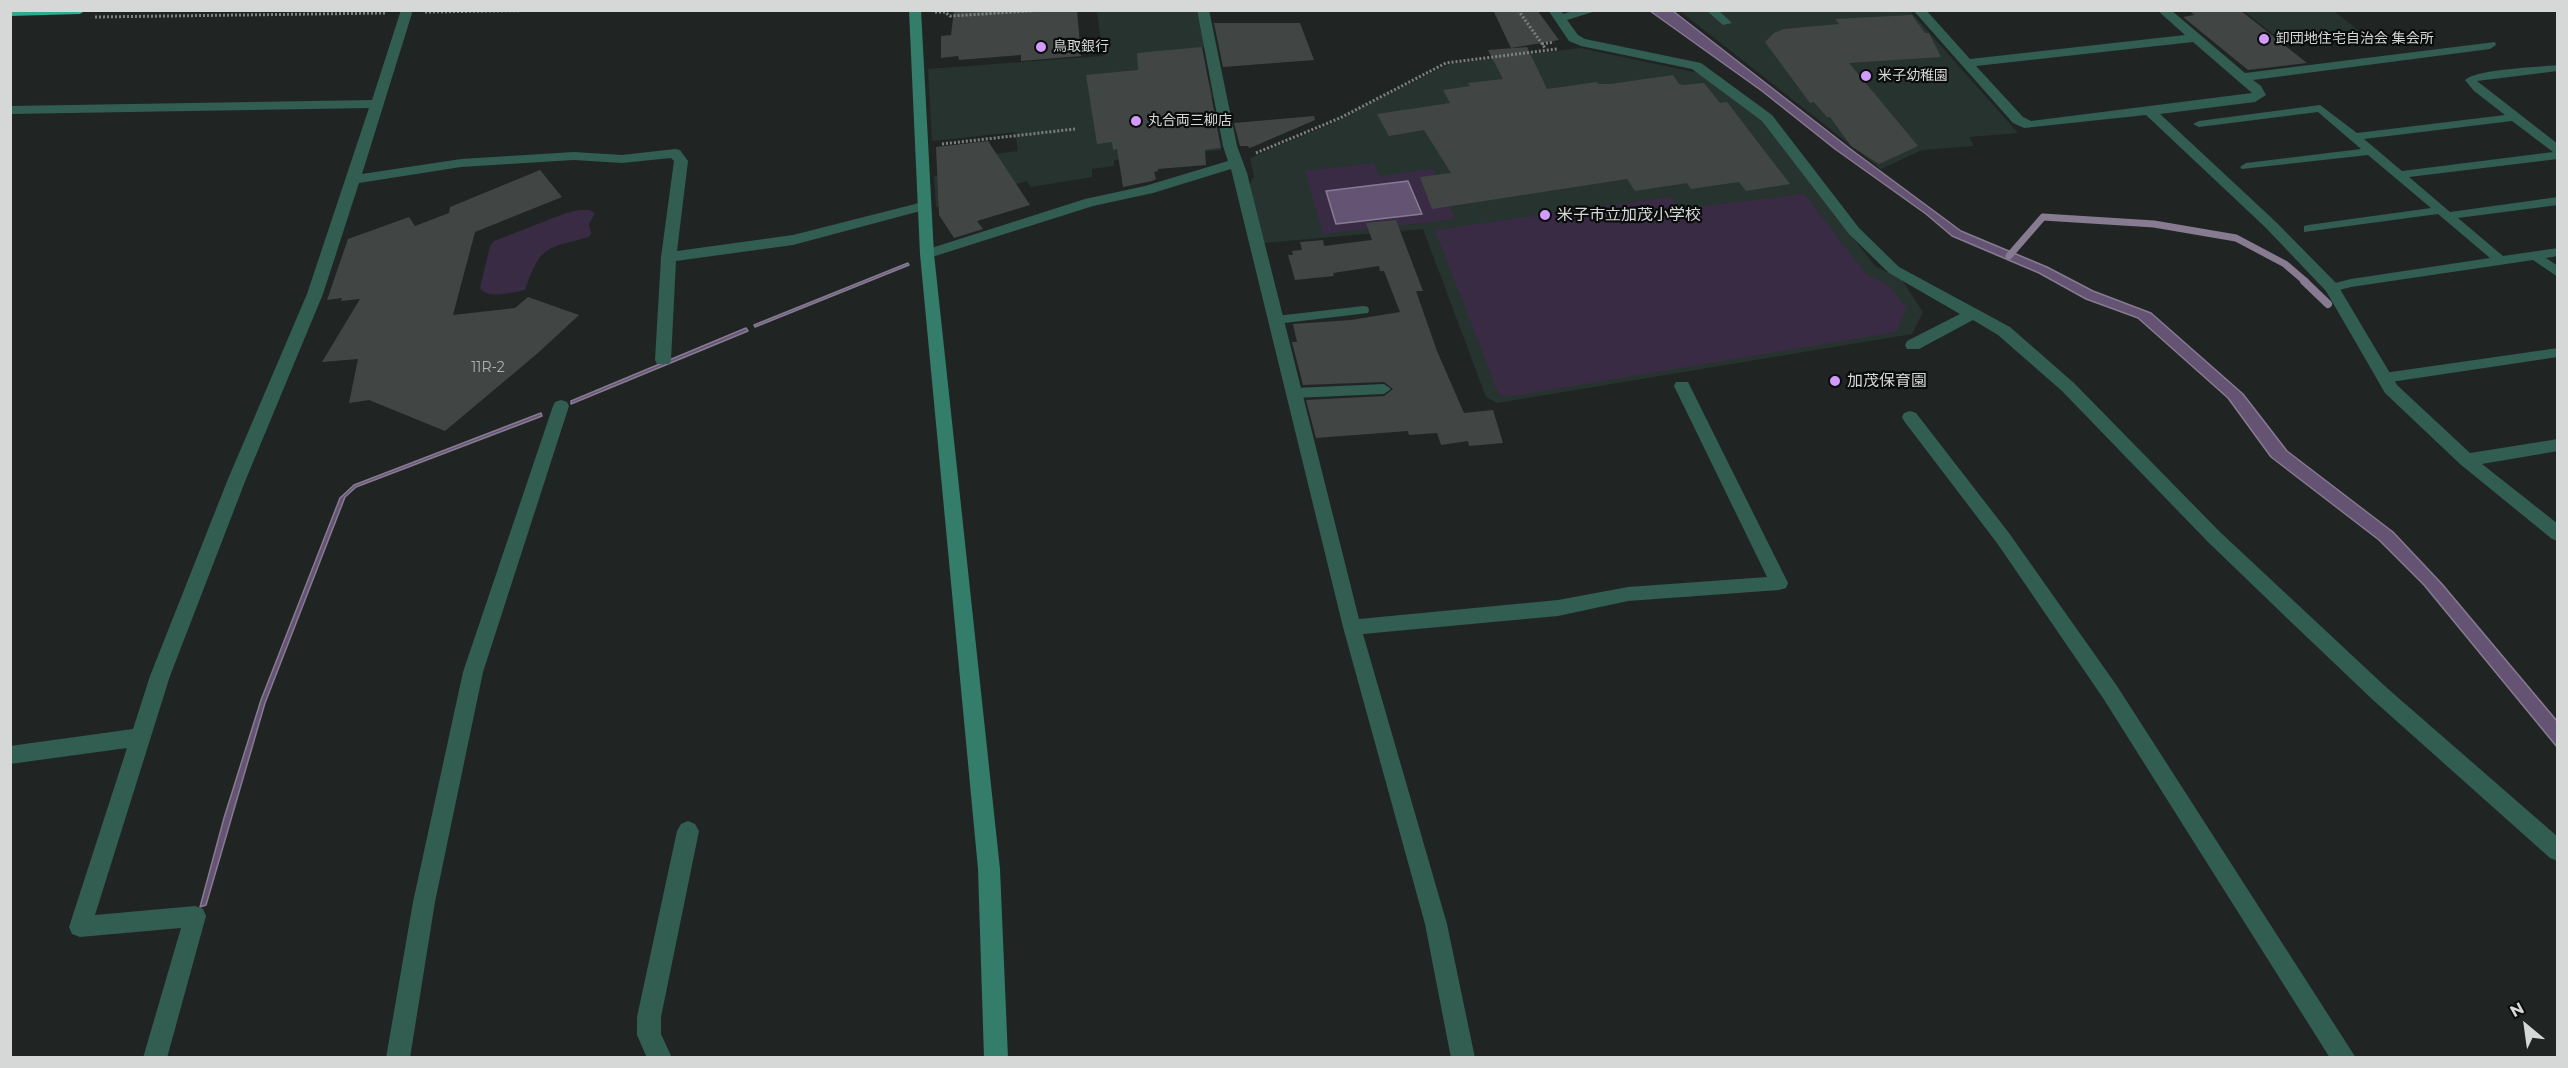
<!DOCTYPE html>
<meta charset="utf-8">
<style>
body{margin:0}
#map{position:relative;width:2568px;height:1068px;overflow:hidden;background:#202523;font-family:Montserrat,sans-serif}
canvas{display:block}
.frame{position:absolute;inset:0;border:12px solid #d5d8d7;pointer-events:none}
.north{position:absolute;left:2496px;top:996px;width:60px;height:60px;-webkit-text-stroke:4px #0b0d0d;paint-order:stroke;rotate:331deg;font-size:16px;font-weight:700;line-height:24px;text-align:center;color:#d5d8d7}
.north::after{content:'';display:block;margin:auto;width:21px;height:27px;background:#d5d8d7;clip-path:polygon(50% 0,100% 100%,50% 72%,0 100%)}
</style>
<div id="map">
<canvas width="2568" height="1068"></canvas>
<div class="frame"></div>
<div class="north">N</div>
</div>
<script>
const ctx = document.querySelector('canvas').getContext('2d');
ctx.lineJoin = 'round';
function paint(path, color) {
  ctx.fillStyle = color;
  ctx.fill(path, 'evenodd');
}
function strokePath(path, color, width, dash) {
  ctx.strokeStyle = color;
  ctx.lineWidth = width;
  ctx.lineCap = dash ? 'butt' : 'round';
  ctx.setLineDash(dash || []);
  ctx.stroke(path);
}
function label(font, color, halo, rows, align = 'center') {
  ctx.font = font + ' Montserrat,"Noto Sans JP",sans-serif';
  ctx.lineWidth = 4.5;
  ctx.setLineDash([]);
  ctx.textBaseline = 'middle';
  ctx.strokeStyle = halo;
  ctx.fillStyle = color;
  for (const [text, x, y, turn = 0] of rows) {
    ctx.save();
    ctx.translate(x, y);
    ctx.rotate((+turn || 0) * Math.PI / 180);
    ctx.textAlign = isNaN(turn) ? turn : align;
    if (halo) ctx.strokeText(text, 0, 0);
    ctx.fillText(text, 0, 0);
    ctx.restore();
  }
}
paint(new Path2D(`
 M1097 11H1197L1205 47 1198 48 1205 81H1209L1213 97 1208 99 1221 150 1114 160V166L1092 169V177L1031 187 1027 181 936 207 934 176 983 171 982 156 1018 151 1015 132 932 141 928 69 1103 56Z
 M1680 11H1910L2018 133 1969 137 1974 146 1922 150 1881 169Z
 M2244 11H2346L2335 12 2362 33 2284 43Z
 M1580 48 1703 74 1757 114 1875 266 1902 280 1923 312 1912 334 1497 403 1486 397 1423 229 1263 243 1248 188 1254 176 1250 158 1338 121 1356 110 1450 64Z`), '#27332f');
paint(new Path2D(`
 M1374 163 1379 176 1433 169 1455 219 1323 234 1305 171Z
 M1804 194 1866 274 1888 285 1906 308 1896 332 1513 396 1499 395 1435 230 1671 197 1679 209Z
 M579 210H589L595 213 589 224 591 233 589 237C545 249 541 245 525 290 512 292 488 300 480 288L490 246 494 241 566 213Z`), '#3a2b44');
const water = new Path2D(`
 M1650 11H1673L1853 151 1961 231 2047 267 2093 291 2151 313 2243 394 2287 451 2393 532 2442 584 2557 721V747L2424 585 2379 540 2271 457 2228 398 2138 318 2086 299 2039 273 1952 236 1926 214 1835 149 1762 91Z
 M1408 181 1422 214 1336 224 1326 191Z
 M908 263 909 265 755 327 754 325Z
 M746 328 748 331 571 404V401Z
 M541 413 542 416 356 487 345 497 265 703 206 905 200 907 224 818 261 700 340 498 354 485Z`);
paint(water, '#655374');
strokePath(water, '#877b92', 1.5);
strokePath(new Path2D(`
 M2009 256 2043 217 2154 224 2236 238 2285 264 2306 282`), '#877b92', 7);
strokePath(new Path2D(`
 M2304 281 2328 304`), '#877b92', 8);
paint(new Path2D(`
 M954 10H1077L1081 56 1021 61V55L959 60 958 56 941 58V36L951 35Z
 M1493 10H1537L1559 40 1511 48Z
 M2189 10H2240L2307 63 2248 70 2183 17 2194 15Z
 M1912 15 1925 33H1929L1941 57 1849 63 1918 146 1879 164 1851 146 1830 117H1827L1814 102 1810 103 1765 42 1774 33 1784 29 1839 24 1835 19Z
 M1214 23H1300L1314 60 1223 67Z
 M1202 47 1221 148 1205 150 1206 165 1158 169V171L1154 172 1156 179 1152 181 1123 187 1117 149 1113 150 1112 142 1097 144 1086 75 1138 70 1137 53Z
 M1527 47 1547 89 1597 82 1598 84H1610L1673 75 1679 84 1684 85 1704 83 1720 103 1727 102 1790 184 1746 191 1739 182 1691 189 1687 183 1635 191 1627 179 1432 209 1420 177 1451 173 1424 130 1389 136 1377 114 1450 103 1443 90 1470 86 1468 83 1503 79 1488 50Z
 M1314 116 1315 120 1250 148 1247 146H1240L1234 123Z
 M988 141 1030 205 977 221 983 229 954 238 939 215 936 147Z
 M540 170 562 197 475 232 453 315 515 308 528 297 579 315 538 353 445 431 369 400 349 403 358 359 322 362 360 299 341 301 342 298 327 300 348 239 409 217 415 226 449 213 450 207Z
 M1396 220 1423 291H1416L1437 351 1464 413 1493 410 1503 443 1469 446 1468 441 1441 445 1437 433 1409 435 1408 431 1316 438 1306 400 1384 396 1393 389 1384 382 1303 385 1292 342H1297L1293 324 1351 320 1400 312 1384 271H1380L1379 266 1333 273 1334 276 1295 280 1288 255H1293L1292 251 1302 250 1300 242 1323 240 1324 246 1372 240 1366 223Z`), '#414644');
strokePath(new Path2D(`
 M1518 10 1545 48
 M425 12 563 10
 M935 12H945L950 16 1045 10
 M95 17 385 13
 M1542 44 1554 42
 M942 144 1075 129
 M1256 153 1340 118 1446 63 1557 49`), '#7c807f', 3, [2, 2]);
paint(new Path2D(`
 M1706 10H1718L1732 23 1723 25Z
 M2558 65V71L2477 81 2558 144V159L2409 177 2450 212 2558 197V205L2458 218 2503 256 2558 248V256L2546 258 2558 266V277L2533 260 2351 287 2332 292 2327 291 2326 288 2327 285 2351 279 2490 258 2438 214 2304 232V226L2308 225 2431 208 2368 155 2242 169 2240 167 2246 163 2361 149 2318 112 2199 127 2193 124 2199 121 2320 105 2357 133 2505 115 2474 91 2465 80C2477 69 2538 67 2558 65ZM2512 121 2553 152 2402 171 2364 139Z
 M1363 306 1368 307 1369 310 1368 313 1276 324 1269 320 1276 316Z
 M2558 348V357L2384 383 2377 378 2384 373Z
 M1384 384 1391 389 1384 394 1294 398 1287 393 1294 388Z`), '#325d51');
paint(new Path2D(`
 M401 10H413L362 174 461 159 574 152 622 155 675 149 680 150 688 161 677 251 793 235 923 202 930 206 928 209 793 245 676 261 671 360 669 364H657L655 360 661 257 674 161 671 158 622 163 574 160 461 167 359 183 323 294 246 479 170 676 95 915 195 906 203 909 206 916 167 1058H143L181 928 80 937 72 934 69 927 127 748 10 764V746L133 729 150 676 228 479 307 294 369 108 10 114V106L372 100Z
 M1197 10H1209L1237 146 1247 173 1359 619 1558 600 1628 587 1767 577 1674 386 1676 382H1688L1690 386 1788 583 1786 588 1779 590 1628 601 1558 616 1363 634 1447 924 1475 1058H1451L1425 924 1343 627 1231 169 1153 193 1093 206 932 257 927 259 920 254 922 251 1085 199 1145 186 1228 161 1223 146Z
 M1548 10H1561L1563 14 1576 10H1599L1567 20 1578 35 1585 39 1701 63 1772 115 1859 228 1899 267 2010 327 2074 383 2220 532 2387 688 2558 837V861L2550 858 2373 700 2290 621 2208 542 2062 391 1998 335 1973 320 1919 349H1907L1905 345 1907 341 1960 314 1889 273 1849 234 1762 121 1692 69 1581 46 1569 41Z
 M1913 10H1926L1970 59 2185 35 2157 10H2171L2245 73 2495 42 2496 45 2490 49 2253 80 2261 86 2266 95 2255 102 2160 114 2276 222 2337 284 2397 385 2470 453 2558 439V451L2482 464 2558 524V541L2552 539 2460 464 2385 393 2326 291 2266 228 2146 115 2024 128 2013 123ZM2193 42 2252 93 2031 121 2023 117 1976 66Z
 M561 400 567 402 569 406 483 672 435 902 410 1058H386L413 902 463 672 553 406 555 402Z
 M1910 411 1916 413 2009 533 2117 686 2356 1058H2330L2103 698 1997 543 1904 421 1902 417 1904 413Z
 M688 821 695 824 699 831 661 1017V1034L672 1058H647L637 1035V1017L677 831 681 824Z`), '#325d51');
paint(new Path2D(`
 M909 10H921L934 254 1000 869 1008 1058H984L978 869 920 254Z`), '#347d6b');
paint(new Path2D(`
 M10 10H86L80 14 10 16Z`), '#2cac90');
for (const [x, y, r, color] of [
 [2264,39,6,"#d39cfc"],
 [1041,47,6,"#d39cfc"],
 [1866,76,6,"#d39cfc"],
 [1136,121,6,"#d39cfc"],
 [1545,215,6,"#d39cfc"],
 [1835,381,6,"#d39cfc"]
]) {
  const dot = new Path2D();
  dot.arc(x, y, r, 0, 2 * Math.PI);
  ctx.fillStyle = color;
  ctx.fill(dot);
  strokePath(dot, '#0b0d0d', 2);
}
label('14px', '#d5d8d7', '#0b0d0d', [
 ["卸団地住宅自治会 集会所",2276,39],
 ["鳥取銀行",1053,47],
 ["米子幼稚園",1878,76],
 ["丸合両三柳店",1148,121]
], 'left');
label('14px', '#b0b4b2', null, [
 ["11R-2",488,368]
]);
label('16px', '#d5d8d7', '#0b0d0d', [
 ["米子市立加茂小学校",1557,215],
 ["加茂保育園",1847,381]
], 'left');
</script>
